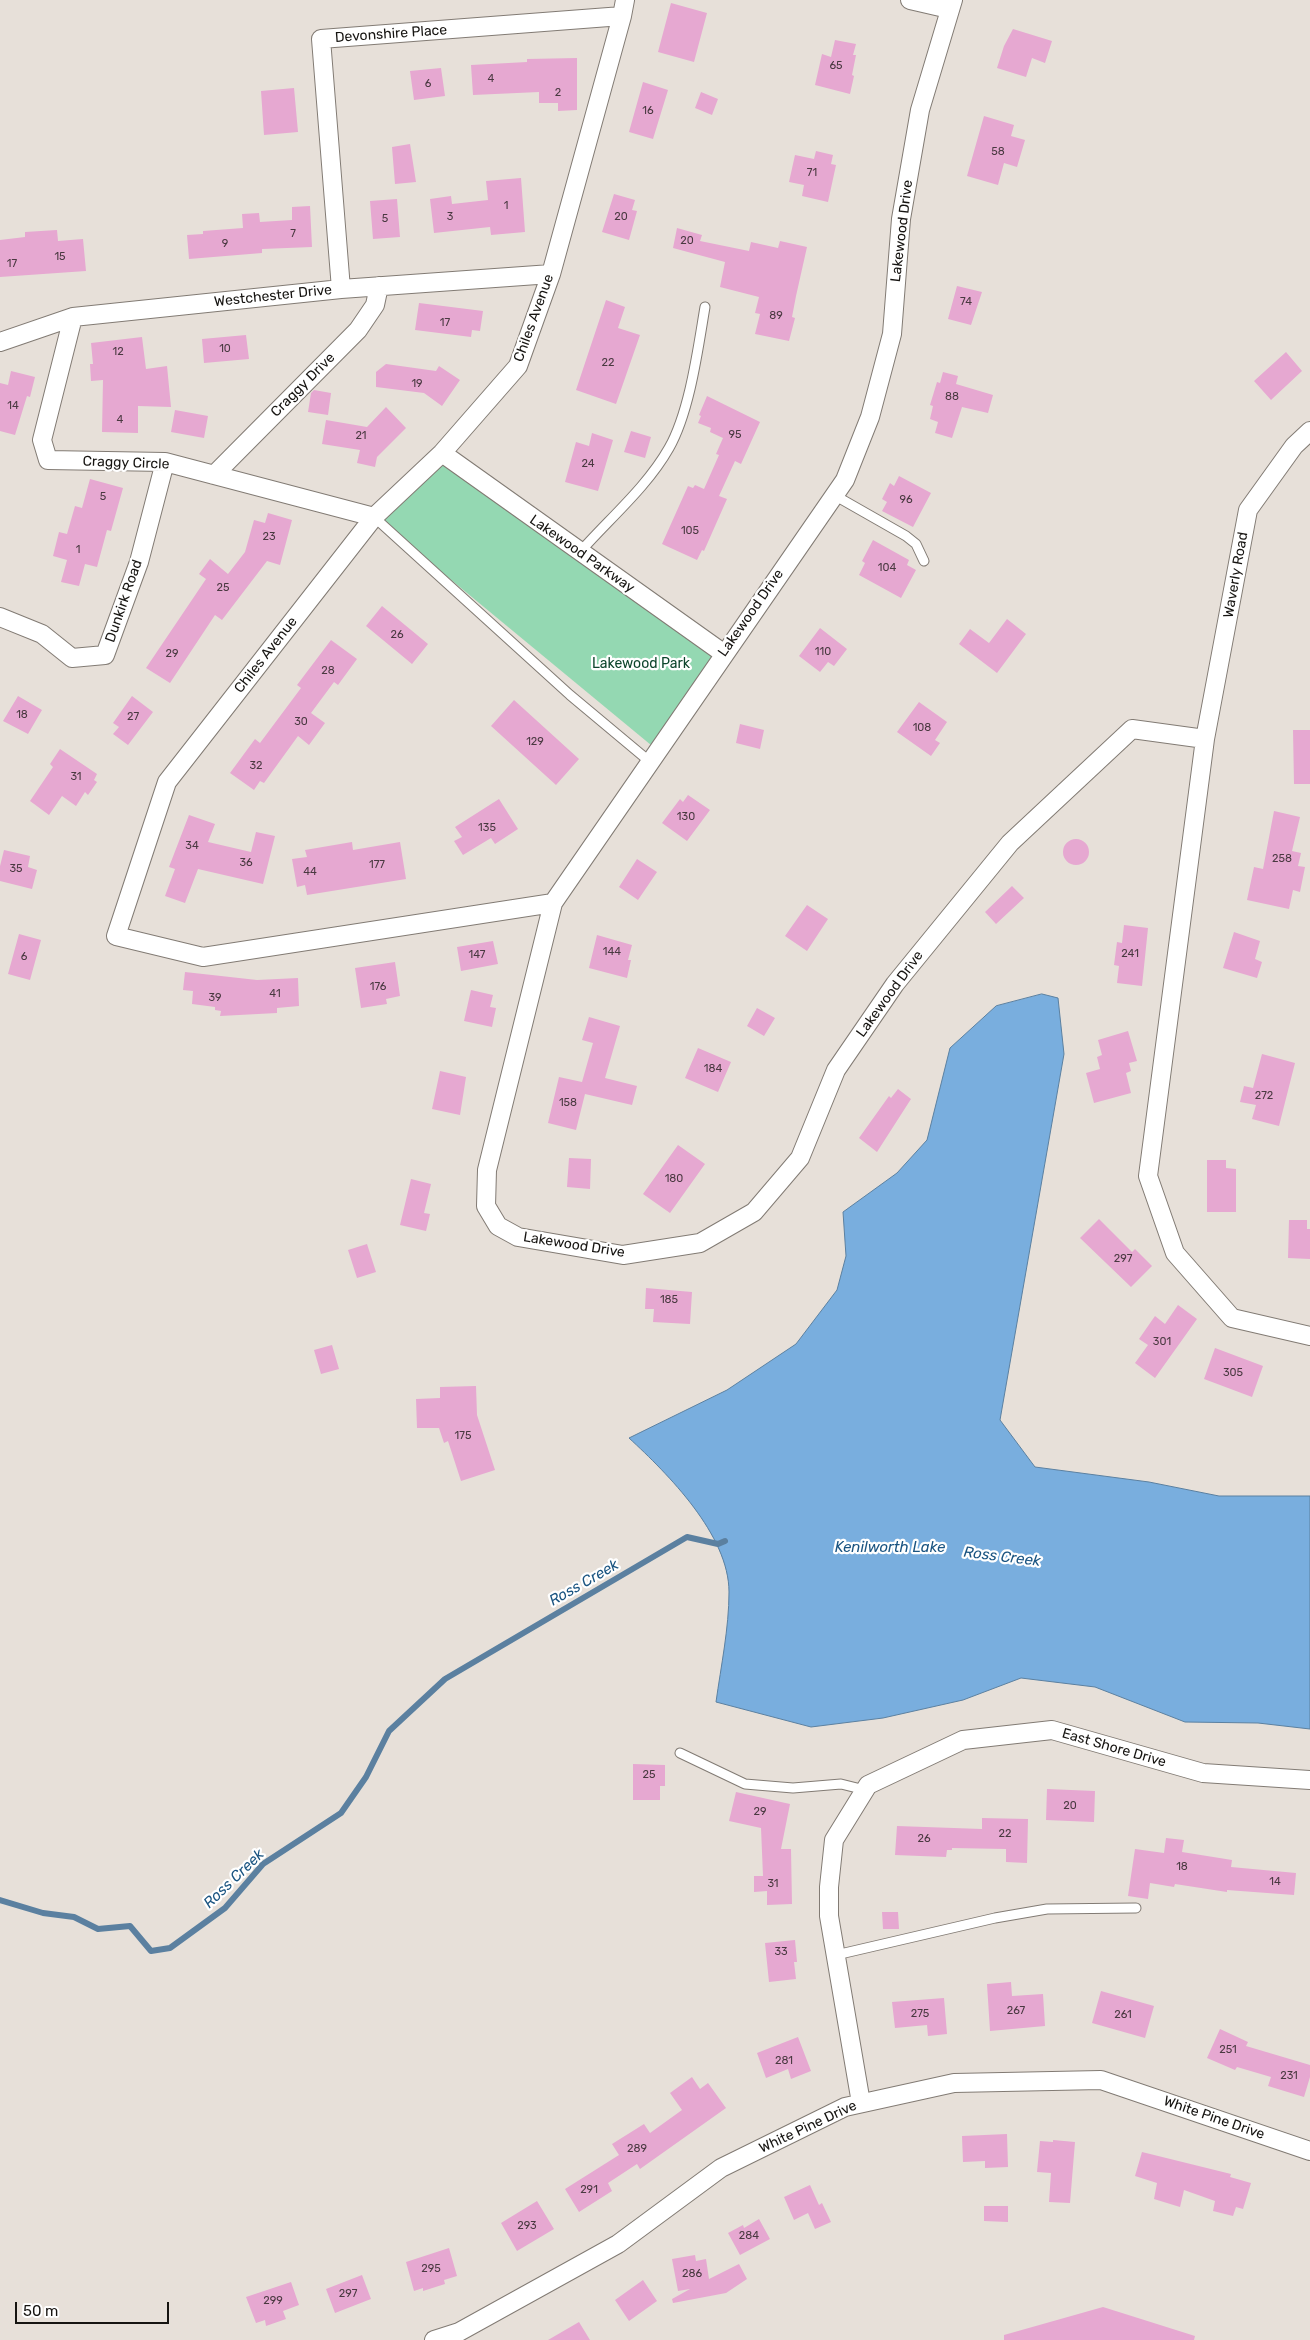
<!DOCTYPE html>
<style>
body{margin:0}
#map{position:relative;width:1310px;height:2340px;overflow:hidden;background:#e7e0d9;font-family:Rubik,sans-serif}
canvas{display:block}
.scale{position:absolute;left:15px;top:2302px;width:154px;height:22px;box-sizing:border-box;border:2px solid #161411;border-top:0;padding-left:6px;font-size:15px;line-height:18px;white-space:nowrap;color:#161411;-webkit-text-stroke:4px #fff;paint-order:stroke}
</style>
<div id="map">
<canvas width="1310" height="2340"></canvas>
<div class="scale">50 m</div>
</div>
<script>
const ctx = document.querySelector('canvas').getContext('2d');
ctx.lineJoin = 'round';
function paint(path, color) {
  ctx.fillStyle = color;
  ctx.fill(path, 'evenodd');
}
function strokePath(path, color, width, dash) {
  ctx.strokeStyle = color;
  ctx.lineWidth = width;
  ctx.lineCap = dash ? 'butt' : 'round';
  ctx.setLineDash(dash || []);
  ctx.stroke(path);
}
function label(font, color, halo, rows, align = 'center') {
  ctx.font = font + ' Rubik,sans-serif';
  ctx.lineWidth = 4.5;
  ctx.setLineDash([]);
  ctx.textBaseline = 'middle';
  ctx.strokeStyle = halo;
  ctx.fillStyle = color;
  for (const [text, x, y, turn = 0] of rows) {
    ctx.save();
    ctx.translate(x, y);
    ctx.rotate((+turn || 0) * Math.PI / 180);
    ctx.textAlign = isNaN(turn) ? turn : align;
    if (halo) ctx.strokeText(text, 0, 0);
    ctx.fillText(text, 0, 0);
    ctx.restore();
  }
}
paint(new Path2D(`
 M442 453 723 653 657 750 375 517Z`), '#94d8b2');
const water = new Path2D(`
 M1042 994 1058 998 1064 1054 1000 1420 1035 1467 1149 1482 1219 1496H1310V1729L1258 1723 1185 1722 1095 1687 1021 1678 963 1700 883 1718 811 1727 716 1702C721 1666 729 1628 729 1592 729 1535 668 1474 629 1438L727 1390 796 1344 837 1290 846 1256 843 1212 897 1173 927 1140 950 1048 996 1006Z`);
paint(water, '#79aede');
strokePath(water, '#5b80a0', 1);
strokePath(new Path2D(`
 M0 1900 43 1913 74 1917 98 1929 130 1926 151 1951 170 1948 225 1908 263 1864 341 1813 366 1777 389 1731 445 1679 687 1537 718 1544 725 1541`), '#5b80a0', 6);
paint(new Path2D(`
 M671 3 707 13 694 62 658 52Z
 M1013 29 1052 41 1045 63 1032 58 1026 77 997 68 1004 46Z
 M835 40 856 44 853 55H856L852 75 854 76 850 94 815 85 822 54 831 57Z
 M577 58V110L558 111V103H539V92L473 95 471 65 527 62V59Z
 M441 68 445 96 414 100 410 71Z
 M643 82 668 90 653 139 629 132Z
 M294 88 298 132 264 135 261 91Z
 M701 92 718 99 712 115 695 108Z
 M984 116 1014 125 1011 136 1025 140 1017 167 1004 163 998 185 967 176Z
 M410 144 416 182 395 184 392 147Z
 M816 151 833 155 831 164 836 165 828 202 802 196 804 185 789 182 795 155 814 159Z
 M521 178 525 232 491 235 490 227 434 233 430 199 451 196 452 204 488 200 486 181Z
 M614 194 635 200 632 210 637 211 629 240 602 232Z
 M397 199 400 237 373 239 370 201Z
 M310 206 312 247 262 249V253L189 259 187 235 203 234V231L243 228 242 214 259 213 260 222 292 220V207Z
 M677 228 702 235 700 241 749 251 751 242 778 248 780 241 807 247 796 296 792 317 795 318 789 341 755 334 760 314 755 313 759 297 720 287 725 262 673 248Z
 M57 230 58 241 83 239 86 271 0 277V240L25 237V232Z
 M957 286 982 292 971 325 948 319Z
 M606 300 625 307 618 328 640 335 616 404 576 390Z
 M419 303 483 311 480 331 472 330 471 337 415 330Z
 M246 335 249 359 204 363 202 339Z
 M142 337 146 369 167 366 171 407 138 406V433L102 432 103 380 91 381 90 364H93L91 343Z
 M1286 352 1302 371 1271 400 1254 381Z
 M386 364 436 371 439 366 460 380 442 406 424 393 376 387V372Z
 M11 371 35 377 30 397 27 396 15 435 0 431V383L8 385Z
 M943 372 958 376 956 384 993 395 988 413 962 407 952 438 935 433 938 422 930 419 933 406 930 405 937 382 940 383Z
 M314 390 331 393 328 415 308 412 311 393Z
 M707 396 760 422 741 464 735 461 719 496 727 499 704 551 702 550 697 560 662 544 688 486 693 488 695 485 704 489 719 455 716 454 723 438 710 432 711 428 698 423 701 416 699 415Z
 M386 407 406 428 377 457 375 467 357 463 360 450 322 444 326 420 367 427Z
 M175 410 208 416 204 438 171 432Z
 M631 431 651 437 645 458 624 452Z
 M592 433 613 440 598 491 565 482 576 442 589 446Z
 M899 476 931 493 913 527 882 511 887 502 882 499 890 483 894 486Z
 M90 479 123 488 111 531 107 530 97 567 85 564 79 586 61 582 67 560 53 556 59 532 67 534 75 506 82 508Z
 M268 513 292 520 280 565 267 561 222 620 215 615 170 683 146 668 206 579 199 574 210 559 228 574 245 552 254 520 265 523Z
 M873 540 909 560 907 565 916 570 901 598 859 575 865 563 862 561Z
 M382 606 428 644 412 664 366 626Z
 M1007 619 1026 634 997 673 959 644 970 629 989 643Z
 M820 628 847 649 834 666 828 662 820 672 799 656Z
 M331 640 357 659 338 685 334 682 311 713 325 723 309 745 298 736 264 783 260 781 254 790 230 773 255 739 260 743 301 688 297 685Z
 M18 696 42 710 28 734 3 721Z
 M132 696 153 712 128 745 113 734 119 727 113 723Z
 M514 700 579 759 556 785 491 726Z
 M919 702 947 722 935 740 940 743 931 756 897 732Z
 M740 724 764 730 760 749 736 743Z
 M1293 730H1310V784H1294Z
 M60 749 97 774 94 780 97 782 88 795 85 792 76 806 62 796 49 815 30 801 53 767 50 764Z
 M688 795 710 810 687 841 662 823 680 799 683 802Z
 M499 799 518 829 495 844 491 838 463 855 454 841 462 837 455 827Z
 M1274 811 1300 817 1292 851 1301 853 1298 866 1305 867 1300 892 1293 890 1289 909 1247 900 1254 867 1263 869Z
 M189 815 215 824 208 842 251 852 256 832 275 836 263 884 198 869 185 903 165 896 175 869 169 867Z
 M1063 852a13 13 0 1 1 26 0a13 13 0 1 1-26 0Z
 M352 842 353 850 400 842 406 879 307 895 305 885 297 887 292 859 307 857 305 850Z
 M4 850 30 856 28 867 37 870 32 889 0 881V866Z
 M637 859 657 872 638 900 619 887Z
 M1012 886 1024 898 996 924 985 912Z
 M807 905 828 919 807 951 785 936Z
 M1124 925 1148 928 1142 986 1117 983 1119 966 1114 965 1117 942 1122 943Z
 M1234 932 1260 941 1255 959 1262 962 1257 978 1223 968Z
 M19 934 41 940 30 980 8 974Z
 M597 935 632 945 628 960H631L627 978 589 968Z
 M493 941 498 964 461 971 457 947Z
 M395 962 400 996 386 999 387 1004 361 1008 355 968Z
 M185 972 257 980 298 978 299 1006 277 1008V1013L220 1016 221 1011 215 1010V1007L192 1004 193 991 183 990Z
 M471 990 493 995 490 1007 496 1008 492 1027 464 1021Z
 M757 1008 775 1018 764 1036 747 1026Z
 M589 1017 620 1026 605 1078 637 1086 632 1105 585 1094 576 1130 548 1123 559 1077 582 1082 593 1043 582 1040Z
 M1128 1031 1137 1061 1129 1063 1131 1071 1126 1073 1131 1093 1094 1103 1086 1073 1100 1069 1097 1057 1102 1055 1098 1040Z
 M698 1048 731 1062 718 1092 685 1078Z
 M1262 1054 1295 1063 1279 1126 1252 1119 1256 1105 1240 1102 1244 1086 1253 1088Z
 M440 1071 466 1077 460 1115 432 1109Z
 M898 1089 911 1099 877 1152 859 1138 889 1096 891 1098Z
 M678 1145 705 1164 670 1213 643 1194Z
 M569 1158 591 1159 590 1189 567 1187Z
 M1207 1160H1226V1168L1236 1169V1212H1207Z
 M411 1179 431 1184 424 1213 430 1214 426 1231 400 1225Z
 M1099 1219 1132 1252 1135 1249 1152 1266 1131 1287 1080 1238Z
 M1289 1220H1307V1229H1310V1259L1288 1258Z
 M367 1244 376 1272 357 1278 348 1250Z
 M646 1288 692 1292 690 1324 653 1322 654 1309H645Z
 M1178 1305 1197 1319 1155 1378 1135 1363 1148 1345 1139 1339 1155 1316 1165 1324Z
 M332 1345 339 1369 321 1374 314 1350Z
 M1215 1348 1263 1366 1252 1397 1204 1379Z
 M476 1386 477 1415 495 1470 461 1481 448 1441 444 1443 439 1428H417L416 1399 440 1398V1387Z
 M633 1764 665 1765V1786H660V1800H633Z
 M1047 1789 1095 1791 1094 1822 1046 1820Z
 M736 1792 790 1804 781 1849H791L792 1904 767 1905V1891L754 1892V1876H763L761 1828 729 1821Z
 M982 1818 1028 1819 1027 1863 1006 1862V1849L952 1848V1850H947L946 1857 895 1855 897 1826 982 1829Z
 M1166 1838 1184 1840 1182 1852 1232 1860 1231 1867 1296 1873 1294 1895 1227 1890V1892L1175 1884 1174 1887 1150 1883 1148 1899 1128 1896 1135 1849 1164 1853Z
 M882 1912H898L899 1929H883Z
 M795 1940 797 1962H794L796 1979 769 1982 765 1943Z
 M1011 1982 1012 1996 1043 1994 1045 2026 990 2031 987 1984Z
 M1101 1991 1154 2006 1145 2038 1092 2023Z
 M944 1998 947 2034 928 2036 927 2025 895 2028 892 2002Z
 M1220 2029 1248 2042 1246 2046 1310 2065V2077L1304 2097 1268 2086 1271 2077 1237 2067 1235 2070 1207 2058Z
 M798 2037 811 2071 791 2079 788 2069 766 2078 757 2053Z
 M692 2077 700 2089 708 2083 726 2108 640 2169 637 2164 608 2183 612 2191 579 2212 565 2189 619 2155 612 2144 644 2124 650 2133 682 2110 670 2093Z
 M1007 2134 1008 2167 985 2168V2161L963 2162 962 2136Z
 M1053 2140 1075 2142 1070 2203 1049 2202 1051 2173 1037 2172 1040 2141 1053 2142Z
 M1142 2152 1231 2174 1230 2177 1251 2183 1243 2209 1236 2207 1233 2216 1213 2211 1215 2201 1184 2190 1180 2207 1154 2199 1157 2183 1135 2176Z
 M810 2185 819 2205 822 2203 831 2222 815 2229 808 2213 794 2220 784 2197Z
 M537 2201 554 2229 517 2251 501 2223Z
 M984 2206H1008V2222L984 2221Z
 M759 2219 770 2239 740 2255 728 2233 743 2225 744 2228Z
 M449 2248 457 2276 444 2280 445 2284 423 2291V2288L414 2291 406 2262Z
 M695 2255 696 2261 706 2259 709 2279 739 2264 747 2279 726 2293 673 2303 672 2299 690 2289 678 2291 672 2259Z
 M362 2275 371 2299 335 2313 326 2289Z
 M643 2280 657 2301 629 2321 615 2300Z
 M291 2282 299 2305 283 2311 286 2319 266 2326 265 2320 256 2323 246 2297Z
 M1103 2307 1195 2336 1194 2340H1004V2335Z
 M579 2322 590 2340H548Z`), '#e6a8d1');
const lane = new Path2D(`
 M834 495 906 536 916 544 924 561
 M374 517 570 695 649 761
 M580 552C609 519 647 487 669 448 690 411 698 348 705 307
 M680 1753 745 1784 793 1788 841 1784 865 1790
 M836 1955 995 1918 1047 1909 1136 1908`);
const street = new Path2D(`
 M910 0 949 9
 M953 0 920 110 901 219 892 334 870 417 845 480 553 903 487 1170 486 1206 498 1226 518 1237 623 1255 700 1243 754 1212 800 1158 836 1070 895 984 1010 843 1132 729 1205 739
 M341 289 321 39 622 16
 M73 317 42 440 48 460 165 462 374 517
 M0 342 73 317 341 289 551 274
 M1310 431 1294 446 1248 510 1205 739 1148 1176 1175 1253 1232 1318 1310 1336
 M442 453 723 653
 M214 475 358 330 375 305 379 286
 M0 617 42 634 72 658 105 655 139 562 165 462
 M553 903 203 957 116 936 167 782 374 517 442 453 518 366 551 274 622 16 625 0
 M861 2103 829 1916V1887L834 1840 868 1785 963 1740 1052 1730 1203 1773 1310 1780
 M434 2340 459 2332 618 2244 721 2168 845 2107 954 2083 1101 2080 1310 2151`);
strokePath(lane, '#827b74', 11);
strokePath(street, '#827b74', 20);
strokePath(lane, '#fff', 9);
strokePath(street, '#fff', 18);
label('11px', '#4a3941', null, [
 ["65",836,66],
 ["4",491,79],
 ["6",428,84],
 ["2",558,93],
 ["16",648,111],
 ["58",998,152],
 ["71",812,173],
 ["1",506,206],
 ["3",450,217],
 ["20",621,217],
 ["5",385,219],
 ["7",293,234],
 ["20",687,241],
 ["9",225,244],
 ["15",60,257],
 ["17",12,264],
 ["74",966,302],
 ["89",776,316],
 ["17",445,323],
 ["10",225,349],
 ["12",118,352],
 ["22",608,363],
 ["19",417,384],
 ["88",952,397],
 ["14",13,406],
 ["4",120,420],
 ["95",735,435],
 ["21",361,436],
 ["24",588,464],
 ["5",103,497],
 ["96",906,500],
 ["105",690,531],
 ["23",269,537],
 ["1",78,550],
 ["104",887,568],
 ["25",223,588],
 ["26",397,635],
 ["110",823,652],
 ["29",172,654],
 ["28",328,671],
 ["18",22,715],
 ["27",133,717],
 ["30",301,722],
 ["108",922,728],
 ["129",535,742],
 ["32",256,766],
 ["31",76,777],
 ["130",686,817],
 ["135",487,828],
 ["34",192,846],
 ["258",1282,859],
 ["36",246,863],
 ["177",377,865],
 ["35",16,869],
 ["44",310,872],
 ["144",612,952],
 ["241",1130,954],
 ["147",477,955],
 ["6",24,957],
 ["176",378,987],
 ["41",275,994],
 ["39",215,998],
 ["184",713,1069],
 ["272",1264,1096],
 ["158",568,1103],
 ["180",674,1179],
 ["297",1123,1259],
 ["185",669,1300],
 ["301",1162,1342],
 ["305",1233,1373],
 ["175",463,1436],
 ["25",649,1775],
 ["20",1070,1806],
 ["29",760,1812],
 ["22",1005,1834],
 ["26",924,1839],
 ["18",1182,1867],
 ["14",1275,1882],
 ["31",773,1884],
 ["33",781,1952],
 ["267",1016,2011],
 ["275",920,2014],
 ["261",1123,2015],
 ["251",1228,2050],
 ["281",784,2061],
 ["231",1289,2076],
 ["289",637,2149],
 ["291",589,2190],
 ["293",527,2226],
 ["284",749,2236],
 ["295",431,2269],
 ["286",692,2274],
 ["297",348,2294],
 ["299",273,2301]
]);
label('14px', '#161411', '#fff', [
 ["Devonshire Place",391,34,-4],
 ["Lakewood Drive",902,231,-83],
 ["Westchester Drive",273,296,-6],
 ["Chiles Avenue",534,318,-70],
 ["Craggy Drive",303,385,-45],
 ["Craggy Circle",126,463,2],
 ["Lakewood Parkway",582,554,35],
 ["Waverly Road",1236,575,-80],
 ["Dunkirk Road",124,601,-71],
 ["Lakewood Drive",751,613,-55],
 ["Chiles Avenue",266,655,-52],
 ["Lakewood Drive",890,994,-54],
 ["Lakewood Drive",574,1245,9],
 ["East Shore Drive",1114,1748,16],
 ["White Pine Drive",1214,2118,19],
 ["White Pine Drive",808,2127,-25]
]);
label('14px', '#0d452c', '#fff', [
 ["Lakewood Park",641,664]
]);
label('italic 15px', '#1a5481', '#fff', [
 ["Kenilworth Lake",890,1548],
 ["Ross Creek",1002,1557,7],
 ["Ross Creek",584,1583,-30],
 ["Ross Creek",234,1879,-44]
]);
</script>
